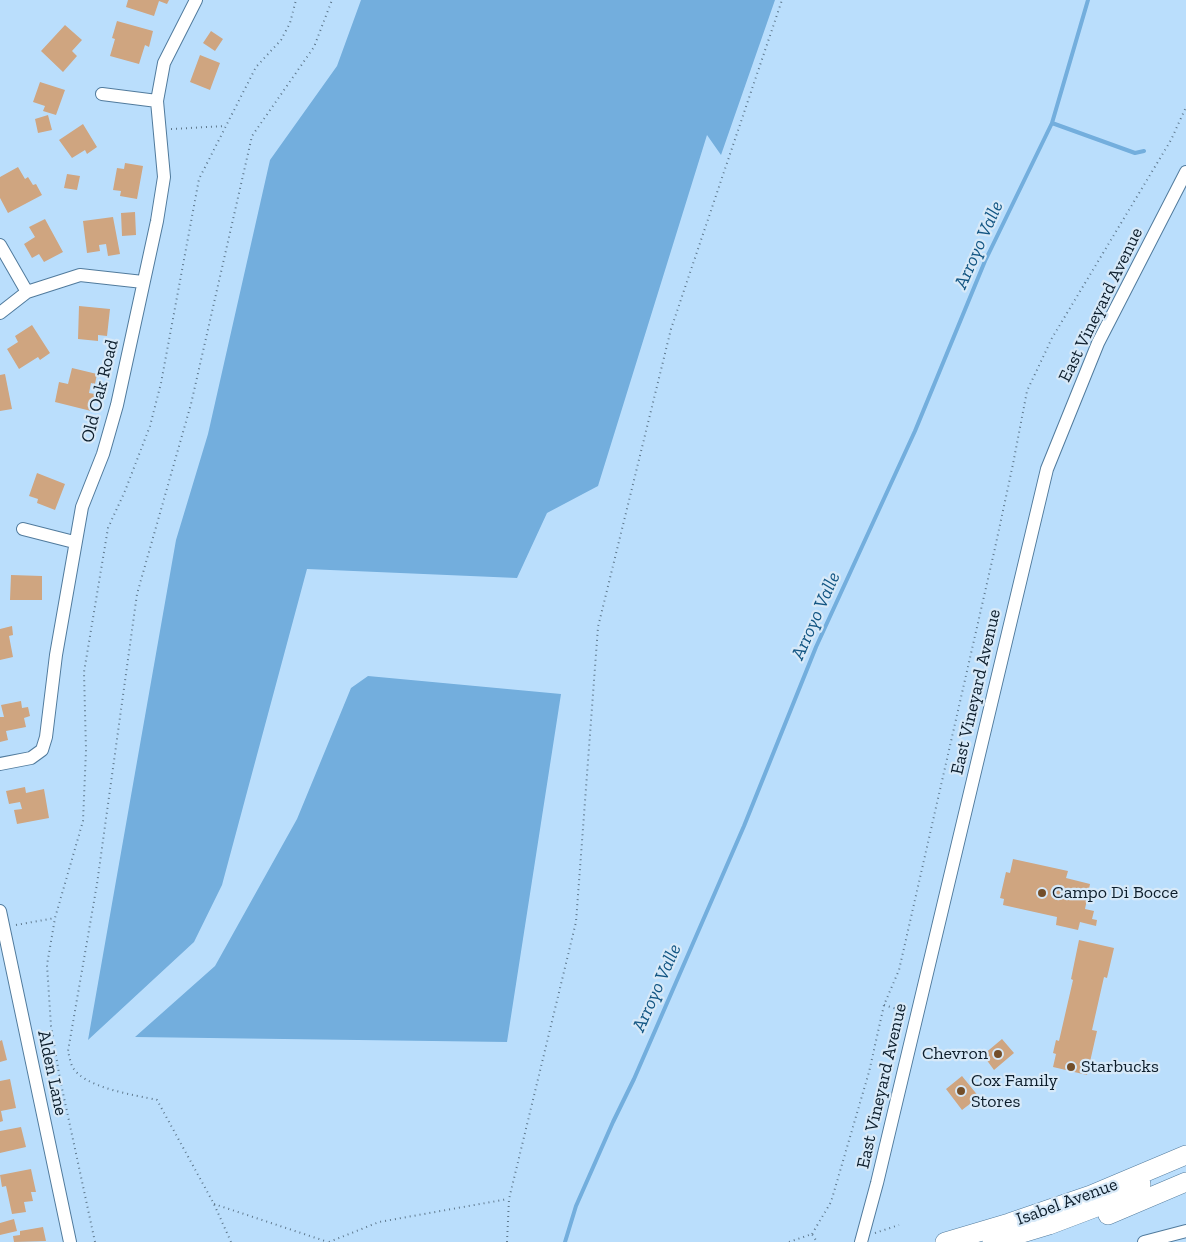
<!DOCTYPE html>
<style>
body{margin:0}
canvas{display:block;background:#badefc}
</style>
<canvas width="1186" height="1242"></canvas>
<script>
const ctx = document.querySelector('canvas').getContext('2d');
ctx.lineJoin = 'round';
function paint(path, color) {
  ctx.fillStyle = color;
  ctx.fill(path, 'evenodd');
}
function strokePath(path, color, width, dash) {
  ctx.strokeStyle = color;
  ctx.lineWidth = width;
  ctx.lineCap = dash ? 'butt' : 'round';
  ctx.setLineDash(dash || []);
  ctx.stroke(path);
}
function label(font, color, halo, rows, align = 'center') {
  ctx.font = font + ' "Zilla Slab",serif';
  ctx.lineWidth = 4.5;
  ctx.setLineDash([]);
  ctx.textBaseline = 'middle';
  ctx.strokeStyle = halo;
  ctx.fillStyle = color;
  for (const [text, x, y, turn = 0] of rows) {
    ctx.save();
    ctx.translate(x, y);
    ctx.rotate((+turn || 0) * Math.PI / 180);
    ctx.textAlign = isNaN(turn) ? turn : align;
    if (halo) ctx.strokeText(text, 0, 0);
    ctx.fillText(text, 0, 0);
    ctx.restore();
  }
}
paint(new Path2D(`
 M361 0H775L721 155 707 135 598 486 547 513 517 578 307 569 222 885 194 942 88 1040 176 540 208 434 270 160 337 66Z
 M368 676 561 694 507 1042 135 1037 215 966 297 819 351 688Z`), '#73aedd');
strokePath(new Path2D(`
 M1052 123 1135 153 1144 151
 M565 1242 576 1206 613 1122 634 1079 744 826 816 647 915 431 985 261 1052 123 1088 0`), '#73aedd', 4);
paint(new Path2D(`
 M128 0H169L167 4 159 1 154 16 126 7Z
 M117 21 153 31 149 47 145 45 139 64 110 56 115 39 112 38Z
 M65 25 82 40 72 51 77 56 63 72 41 51Z
 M211 31 223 39 215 51 203 43Z
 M200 55 220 63 210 90 190 82Z
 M40 82 65 90 56 115 43 111 45 106 33 102Z
 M48 115 52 130 38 133 35 119Z
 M83 124 97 147 87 154 85 150 72 158 59 140Z
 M125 163 143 166 137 199 120 196 121 191 113 190 117 168 124 169Z
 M18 167 25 179 28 177 33 185 36 184 42 195 8 213 0 198V177Z
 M67 174 80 176 77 190 64 188Z
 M135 212 136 235 122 236 121 213Z
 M113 217 120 254 108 256 106 244 99 245 100 251 87 253 83 221Z
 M45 219 63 252 44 262 39 254 32 258 24 244 35 237 29 227Z
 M79 306 110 309 107 336 98 335V341L78 339Z
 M32 325 50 353 40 360 38 357 19 369 7 349 18 342 15 336Z
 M72 368 97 374 95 384 91 383 89 393 95 394 91 411 55 402 59 382 68 384Z
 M5 374 12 409 0 411V375Z
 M37 473 65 484 55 510 37 503 38 499 29 496Z
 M11 575 42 576V600H10Z
 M12 626 13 635 9 636 13 657 0 660V629Z
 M21 701 22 708 28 707 30 716 24 718 26 727 6 731 8 740 0 742V717H4L1 705Z
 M25 787 26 793 44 789 49 818 17 824 14 810 22 809 20 802 9 804 6 791Z
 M1013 859 1068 871 1066 878 1090 884 1085 909 1094 911 1092 919 1097 920 1096 926 1080 922 1078 930 1056 925 1057 917 1003 905 1004 899 1000 898 1006 872 1010 873Z
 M1079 940 1114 948 1107 978 1104 977 1092 1030 1097 1031 1087 1075 1053 1067 1056 1054 1053 1053 1056 1040 1059 1041 1073 980 1071 979Z
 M1002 1039 1014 1053 994 1070 983 1055Z
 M2 1040 7 1060 0 1062V1041Z
 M962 1076 979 1097 962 1110 946 1089Z
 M10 1079 16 1108 1 1111 3 1121 0 1122V1081Z
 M21 1127 26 1147 0 1153V1131Z
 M31 1169 36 1192H31L33 1201 24 1202 26 1212 12 1214 6 1186 2 1187 0 1175Z
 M14 1219 17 1231 0 1235V1223Z
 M43 1227 46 1241 14 1242 13 1236 20 1235V1231Z`), '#cfa580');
const minor = new Path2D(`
 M102 94 157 101
 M0 245 27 292
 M0 313 27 292 80 275 143 282
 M23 529 74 542
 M0 764 31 758 42 750 46 737 56 655 82 507 103 454 117 405 157 221 164 177 157 101 164 63 196 0
 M0 911 70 1242
 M861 1242 877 1183 1047 469 1098 343 1186 172
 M1144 1242 1186 1231`);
const highway = new Path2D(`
 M1108 1215 1186 1182
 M945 1242 1009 1223 1091 1195 1186 1155
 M992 1242 1049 1225 1115 1200 1141 1184`);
strokePath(minor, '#517b9d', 14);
strokePath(highway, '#517b9d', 20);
strokePath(new Path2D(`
 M171 129 226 126
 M16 925 55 918
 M884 1005 906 1012
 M214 1204 328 1242
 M875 1233 899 1225
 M812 1234 831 1202 869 1072 884 1005 899 970 995 548 1013 464 1027 391 1052 338 1171 140 1186 107
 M95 1242 60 1079 51 1026 47 965 55 918 83 821 86 750 84 672 108 528 125 491 150 426 161 383 199 179 256 67 281 40 290 23 296 0
 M231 1242 214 1204 157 1100C135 1095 83 1088 72 1066 70 1061 69 1055 68 1051L97 884 137 594 191 404 252 136 314 47 332 0
 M329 1242 379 1222 508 1199
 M507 1242 509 1199 576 922 598 627 671 329 782 0
 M789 1242 812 1234 817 1242`), '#5e788d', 2, [1, 4]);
strokePath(minor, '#fff', 12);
strokePath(highway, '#fff', 19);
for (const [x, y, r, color] of [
 [1042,893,5,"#734e29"],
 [998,1054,5,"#734e29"],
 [1071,1067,5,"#734e29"],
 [961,1091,5,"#734e29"]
]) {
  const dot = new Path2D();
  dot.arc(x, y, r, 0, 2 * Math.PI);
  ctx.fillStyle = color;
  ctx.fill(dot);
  strokePath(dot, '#d7e9f8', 2);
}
label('18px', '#0d1e2c', '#d7e9f8', [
 ["East Vineyard Avenue",1101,305,-64],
 ["Old Oak Road",100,391,-76],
 ["East Vineyard Avenue",976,692,-77],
 ["Alden Lane",52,1073,78],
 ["East Vineyard Avenue",882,1086,-77],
 ["Isabel Avenue",1067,1202,-20]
]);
label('18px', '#0d1e2c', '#d7e9f8', [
 ["Campo Di Bocce",1052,893],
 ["Chevron",988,1054,"right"],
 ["Starbucks",1081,1067],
 ["Cox Family",971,1081],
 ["Stores",971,1102]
], 'left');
label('italic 19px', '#135683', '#d7e9f8', [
 ["Arroyo Valle",979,245,-66],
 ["Arroyo Valle",816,616,-66],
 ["Arroyo Valle",657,988,-66]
]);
</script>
